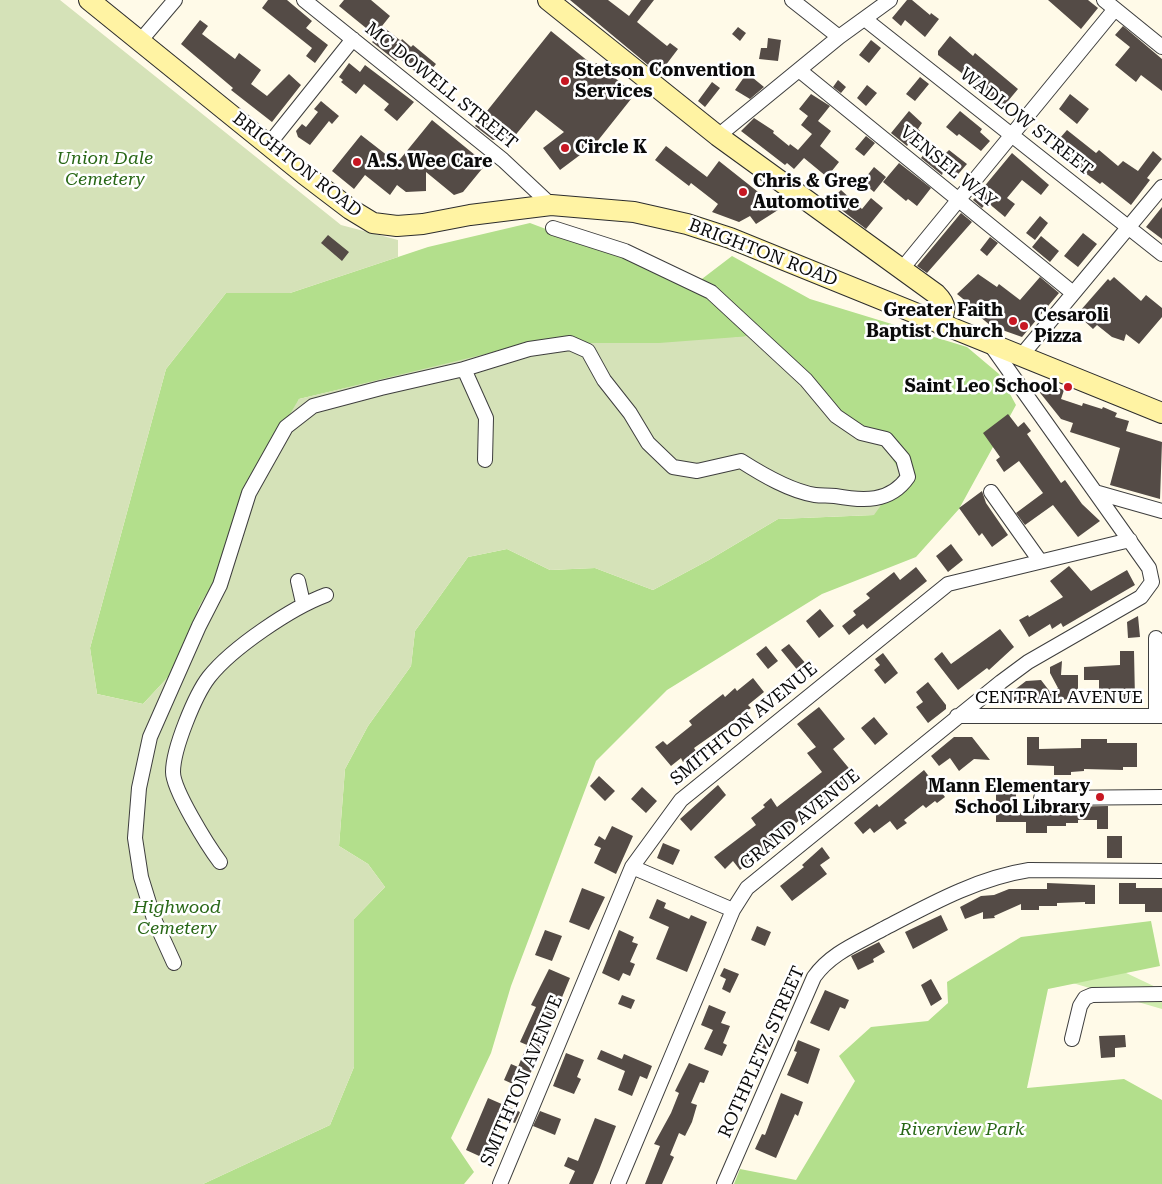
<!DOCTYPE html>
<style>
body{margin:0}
canvas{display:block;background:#fffae8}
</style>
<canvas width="1162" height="1184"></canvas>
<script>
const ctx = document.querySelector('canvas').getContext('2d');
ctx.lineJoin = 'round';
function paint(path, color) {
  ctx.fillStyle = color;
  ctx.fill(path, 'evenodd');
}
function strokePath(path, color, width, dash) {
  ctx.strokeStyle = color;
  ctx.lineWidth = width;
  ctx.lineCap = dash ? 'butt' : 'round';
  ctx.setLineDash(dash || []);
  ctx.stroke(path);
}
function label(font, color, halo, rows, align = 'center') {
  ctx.font = font + ' "Roboto Serif",serif';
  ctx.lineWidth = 5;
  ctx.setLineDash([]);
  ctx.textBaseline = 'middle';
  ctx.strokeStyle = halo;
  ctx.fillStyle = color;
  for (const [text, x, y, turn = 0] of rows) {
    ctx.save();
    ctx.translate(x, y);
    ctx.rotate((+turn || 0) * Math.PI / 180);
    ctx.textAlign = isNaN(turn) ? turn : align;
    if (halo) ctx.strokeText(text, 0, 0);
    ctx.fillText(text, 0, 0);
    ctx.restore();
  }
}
paint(new Path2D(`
 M1063 943 1162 990V1009L1045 975Z`), '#d0edaf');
paint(new Path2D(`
 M530 223 694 285 732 256 810 299 967 347 999 374 1016 405 959 509 916 557 822 594 667 690 596 761 511 986 491 1053 451 1138 474 1172 464 1184H203L330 1125 354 1067V919L385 887 368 864 339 846 345 769 368 726 411 666 415 631 468 557 507 549 550 570 595 568 653 590 709 560 778 519 874 515 838 419 764 335 439 366 299 399 183 661 143 704 97 694 90 648 166 369 226 293H290L428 247Z
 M1151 921 1160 966 1048 989 1027 1088 1124 1079 1162 1100V1184H734L740 1169 796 1180 855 1081 839 1056 871 1027 928 1021 948 1003 947 982 1021 937Z`), '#b3df8c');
paint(new Path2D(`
 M0 0H60L341 225 398 240V257L290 293H226L166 369 90 648 97 694 143 704 183 661 199 606 223 567 252 477 299 399 531 343H659L764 335 838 419 885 446 902 476 874 515 778 519 709 560 653 590 595 568 550 570 507 549 468 557 415 631 411 666 368 726 345 769 339 846 368 864 385 887 354 919V1067L330 1125 203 1184H0Z`), '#d5e2b8');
paint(new Path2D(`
 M268 0H287L312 21 306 28 328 45 315 63 306 56 312 48 262 8Z
 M344 0H371L390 16 382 26 401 41 402 39 411 47 413 45 436 64 424 79 399 58 396 61 372 42 375 39 365 30 366 28 339 6Z
 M570 0H608L629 16 641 0H654L637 22 667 46 670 43 678 49 659 74Z
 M907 0H912L930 15 931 13 939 19 925 37 905 20 901 26 892 18Z
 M1048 0H1088L1098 8 1081 29Z
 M200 20 208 26 202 34 235 59 239 53 261 70 251 84 267 96 289 74 301 85 272 122 231 90 233 88 181 44Z
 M1123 26 1162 59V91L1141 75 1136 82 1115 65 1130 47 1115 35Z
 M738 27 746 33 740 41 732 34Z
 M551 31 594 66 596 63 635 94 596 143 560 170 543 148 564 132 536 110 513 138 493 140 475 126Z
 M950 36 973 56 975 53 1018 89 1003 107 988 95 986 96 978 89 980 87 938 55V51Z
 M768 38 781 40 778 61 759 59 761 48H767Z
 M871 40 881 48 869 63 859 55Z
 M349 63 360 72 365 65 414 102 397 121 384 110 389 104 364 84 356 94 341 82 343 80 339 77Z
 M747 73 764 87 750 99 735 90Z
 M920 77 929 84 915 101 906 94Z
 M838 80 846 87 841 93 833 87Z
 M712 82 720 88 705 107 698 101Z
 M867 85 877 93 866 106 857 98Z
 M811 94 830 106 818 121 831 131 820 146 839 162 827 177 804 158 794 169 787 163 785 165 741 131 754 118 774 131 773 133 789 146 790 144 798 150 812 134 801 125 808 116 799 109Z
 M1070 94 1089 109 1077 124 1059 109Z
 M321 101 339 116 332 124 329 121 310 145 298 137 296 131 302 124 306 127 318 112 314 109Z
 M909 111 922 123 918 129 920 131 907 146 891 133Z
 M960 111 982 129 980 132 990 141 981 151 959 134 957 136 946 127Z
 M432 120 486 164 463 192 454 195 426 172V191L406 192 397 185 390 195 365 175 354 189 332 171 361 135 397 163Z
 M1067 130 1096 153 1099 150 1118 166 1123 161 1138 171 1153 151 1162 159 1147 178 1150 180 1131 205 1102 182 1100 184 1080 169 1078 171 1071 165 1073 162 1053 146Z
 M866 136 875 143 864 156 855 149Z
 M666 146 707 177 719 161 767 199 770 197 778 210 756 224 750 216 739 222 712 212 718 204 691 183 689 186 655 160Z
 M929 148 941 158 949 150 967 164 953 180 943 172 942 175 921 158Z
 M1012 153 1049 185 1041 195 1022 180 1007 198 1015 204 1005 217 987 202 982 208 973 200Z
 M899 163 931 188 917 206 908 199 906 201 883 182Z
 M874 167 886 177 874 192 862 182Z
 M841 190 862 209 871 198 883 208 866 229 830 201Z
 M1162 207V239L1146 227Z
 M961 213 972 222 927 273 917 266Z
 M1040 216 1048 223 1035 240 1026 233Z
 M1083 233 1097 244 1078 267 1064 256Z
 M328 235 349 252 342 261 321 243Z
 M1041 236 1059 251 1050 262 1032 247Z
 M990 237 998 243 987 256 980 250Z
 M978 274 997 287 999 284 1020 300 1040 277 1059 293 1022 337 991 326 966 305 968 303 957 294Z
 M1114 277 1141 301 1146 295 1162 308V317L1139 344 1126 334 1124 341 1112 337 1097 325 1093 329 1081 318 1084 314 1080 311 1108 279 1110 281Z
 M1041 381 1064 390 1061 399 1082 406 1083 403 1102 409 1103 407 1117 413 1115 417 1129 421 1126 431 1162 442 1160 499 1110 485 1120 448 1070 432 1073 423 1061 419 1037 389Z
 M1008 414 1018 427 1024 422 1031 431 1027 434 1061 483 1065 480 1082 504 1100 521 1078 537 1053 505 1025 525 1016 513 1043 493 1019 461 1004 472 996 460 1000 457 983 433Z
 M982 491 986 503 1008 535 992 547 982 533 979 536 959 508Z
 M951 544 963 560 948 572 936 556Z
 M1069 566 1091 591 1127 570 1135 585 1063 627 1061 623 1052 629 1050 624 1029 637 1019 620 1028 615 1029 617 1063 597 1050 581Z
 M916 567 927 581 867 629 863 624 849 635 842 626 856 615 853 611 870 598 866 594 894 572 900 580Z
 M820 609 834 626 819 638 806 621Z
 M1138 616 1140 637 1128 638 1127 622Z
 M1000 629 1014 647 989 670 987 668 958 690 934 659 942 652 951 664Z
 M789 644 807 665 799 672 781 650Z
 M766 646 778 661 768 669 756 654Z
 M1120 651H1134L1135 699 1099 701V680H1084V667L1120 665Z
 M883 653 898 673 885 684 874 670 880 665 875 659Z
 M1062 661 1061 675H1078V699L1048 700V702L1000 701 1026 681 1041 680 1051 693 1058 688 1050 673V667Z
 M753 678 764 692 748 705 751 708 694 748 696 751 683 762 681 758 671 766 655 747 663 741 667 745 692 725 689 721 700 712 723 694 725 697 735 688 737 691Z
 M928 682 946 705V709L928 723 916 707 923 702 916 692Z
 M819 707 845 739 833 749 857 778 848 786 845 783 827 797 740 870 733 861 725 869 714 857 756 825 751 818 765 807 763 805 771 798 777 807 822 772 807 753 816 747 797 724Z
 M874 717 888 734 875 745 861 728Z
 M954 737H972L990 760 974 759 959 771 950 758 939 766 931 756Z
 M1027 737H1039V749L1081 748V739H1107V743H1137V767H1123V770L1084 769V771L1071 772V775H1054V766L1027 765Z
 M924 770 945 797 937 803 935 801 926 808 923 805 904 820 907 823 897 830 890 821 874 833 870 828 863 834 854 823 877 804 879 807Z
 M599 776 615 791 605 801 590 786Z
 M718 785 726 795 691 831 680 819Z
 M642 787 657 801 646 813 631 799Z
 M996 792 1016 793V813L1054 812V807L1108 806V829H1097V820H1078V823H1066V826H1047V833H1026V822H996Z
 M612 826 633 836 616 874 594 863 601 848 594 845 599 836 605 840Z
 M1107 836H1122V858H1107Z
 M663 843 680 850 673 865 657 858Z
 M822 847 830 858 820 865 827 874 792 901 780 886 804 867 802 865Z
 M1047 883 1095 885V904H1085V902L1057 903V906H1039V910H1021V904L994 916 995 918 983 919V912L965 919 960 907 981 896 994 895 1009 889H1047Z
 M1119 883H1136V888H1162V912H1145V904H1119Z
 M582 888 605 897 589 930 569 922Z
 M657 899 666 903 664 908 689 919 691 915 707 922 687 972 656 959 669 927 649 918Z
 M941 915 948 930 913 949 905 932Z
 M757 926 771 932 765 946 751 940Z
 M545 930 562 936 552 961 535 955Z
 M619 930 634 937 632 942 638 944 630 962 635 964 630 976 623 973 619 981 602 973Z
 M879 942 885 952 873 959 874 962 858 970 851 956Z
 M724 968 739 974 730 993 722 989 726 979 720 976Z
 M549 969 570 978 524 1089 504 1080 511 1064 518 1067 527 1045 520 1042 536 1007 531 1005Z
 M931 979 942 999 931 1006 921 985Z
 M825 990 849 1000 845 1009 840 1007 829 1031 810 1023Z
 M622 995 635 1000 631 1009 618 1004Z
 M709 1005 726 1012 721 1023 730 1026 723 1043 727 1045 722 1056 704 1049 713 1030 701 1025Z
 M1125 1035 1126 1047 1115 1048V1057L1101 1058 1099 1036Z
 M760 1039 770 1045 765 1054 755 1049Z
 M798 1040 820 1049 808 1084 787 1075 797 1052 794 1051Z
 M601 1050 622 1059 624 1054 652 1066 647 1079 640 1076 632 1096 618 1090 625 1071 597 1059Z
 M566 1053 584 1060 577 1077 581 1079 574 1094 553 1086Z
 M689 1063 709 1071 704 1083 700 1082 691 1103 697 1105 692 1122 685 1136 679 1133 670 1155 674 1157 662 1184H645L660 1146 654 1144 671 1113 679 1093 675 1091Z
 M781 1093 803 1102 798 1116 795 1114 776 1158 755 1149 762 1134 765 1135Z
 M488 1098 520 1112 515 1123 504 1119 488 1160 466 1150Z
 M540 1111 561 1119 555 1135 533 1126Z
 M595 1118 616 1126 599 1170 593 1184H569L575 1171 564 1166 568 1157 578 1161Z`), '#544b46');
const street = new Path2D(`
 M304 0 503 160 551 205
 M792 0 839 37
 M1104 0 1162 47
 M866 20 1162 254
 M141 40 175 0
 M799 70 1073 293
 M718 136 839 37 890 0
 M269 144 353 39
 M901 270 1115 9
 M1021 356 1162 187
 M464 369 529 349 570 343 588 351 604 380 630 413 648 443 673 467 697 471 741 461C763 475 790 491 815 495 822 496 828 495 835 496 863 501 890 503 908 477L903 459 886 439 861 433 836 416 806 380 711 292 625 251 553 228
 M991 492 1040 561
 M1095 492 1162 511
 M298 581 303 603
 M1156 638V716
 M957 716H1162
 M1041 798 1162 797
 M220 862C208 846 173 790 173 772 173 749 195 695 209 677 232 648 291 608 326 595
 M632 867 733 910
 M174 963 154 919 141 877 135 838 139 788 150 737 199 626 220 585 249 493 286 427 313 406 381 388 464 369 486 418 485 460
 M1072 1039 1080 1006 1085 998 1092 995 1162 994
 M500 1184 632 867 681 800 948 584 1130 540
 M618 1184 733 910 747 888 1001 682 1028 662 1141 597 1152 582 1149 568 990 344
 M724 1184 814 977C831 953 858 943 883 929 929 905 977 878 1029 870L1162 871`);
const secondary = new Path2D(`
 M89 0 304 174 350 209 373 223 397 226 423 224 470 215 551 205 634 212 687 224 730 238 1162 413
 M548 0 718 136 936 294C947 305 946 309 940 324`);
strokePath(street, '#3e3e3e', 16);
strokePath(secondary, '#2d2d2d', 22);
strokePath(street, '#fff', 14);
strokePath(secondary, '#fff3a3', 20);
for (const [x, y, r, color] of [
 [565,81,5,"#c71722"],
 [565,148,5,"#c71722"],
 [357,162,5,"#c71722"],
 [743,192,5,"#c71722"],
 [1013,321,5,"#c71722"],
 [1024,326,5,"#c71722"],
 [1068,387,5,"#c71722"],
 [1100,797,5,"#c71722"]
]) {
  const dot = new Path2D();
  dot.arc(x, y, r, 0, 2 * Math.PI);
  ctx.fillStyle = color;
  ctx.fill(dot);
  strokePath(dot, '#fff', 2);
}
label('bold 18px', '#0b0b0b', '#fff', [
 ["Stetson Convention",575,71],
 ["Services",575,92],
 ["Circle K",575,148],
 ["A.S. Wee Care",367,162],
 ["Chris & Greg",753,182],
 ["Automotive",753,203],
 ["Greater Faith",1003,311,"right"],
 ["Baptist Church",1003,332,"right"],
 ["Cesaroli",1034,316],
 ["Pizza",1034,337],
 ["Saint Leo School",1058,387,"right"],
 ["Mann Elementary",1090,787,"right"],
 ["School Library",1090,808,"right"]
], 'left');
label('18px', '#0b0b0b', '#fff', [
 ["MC DOWELL STREET",441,86,39],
 ["WADLOW STREET",1026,122,38],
 ["BRIGHTON ROAD",297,165,38],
 ["VENSEL WAY",948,167,39],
 ["BRIGHTON ROAD",763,253,21],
 ["CENTRAL AVENUE",1059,698],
 ["SMITHTON AVENUE",744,724,-39],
 ["GRAND AVENUE",800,820,-39],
 ["ROTHPLETZ STREET",762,1052,-66],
 ["SMITHTON AVENUE",522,1081,-67]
]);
label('italic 18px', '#286716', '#fff', [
 ["Union Dale",105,159],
 ["Cemetery",105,180],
 ["Highwood",177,908],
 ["Cemetery",177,929],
 ["Riverview Park",962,1130]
]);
</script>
